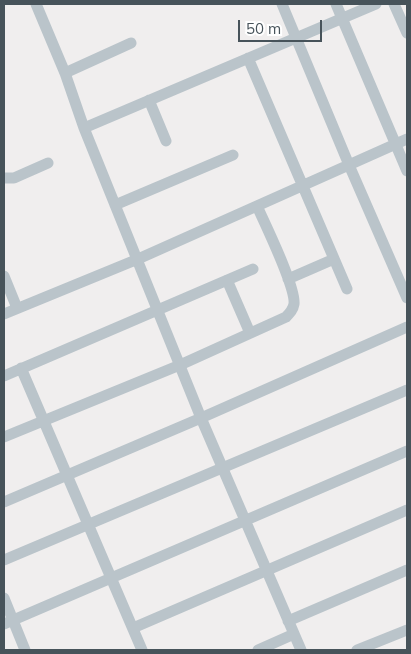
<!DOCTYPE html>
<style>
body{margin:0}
#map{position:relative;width:411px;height:654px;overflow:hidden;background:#f0eeee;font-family:Mulish,sans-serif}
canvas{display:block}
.frame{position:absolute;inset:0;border:5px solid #47535a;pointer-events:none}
.scale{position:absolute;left:238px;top:20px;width:84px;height:22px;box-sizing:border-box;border:2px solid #47535a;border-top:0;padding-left:6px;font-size:15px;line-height:18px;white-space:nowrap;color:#47535a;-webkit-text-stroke:4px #fff;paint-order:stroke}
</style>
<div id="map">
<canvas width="411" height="654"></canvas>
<div class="frame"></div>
<div class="scale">50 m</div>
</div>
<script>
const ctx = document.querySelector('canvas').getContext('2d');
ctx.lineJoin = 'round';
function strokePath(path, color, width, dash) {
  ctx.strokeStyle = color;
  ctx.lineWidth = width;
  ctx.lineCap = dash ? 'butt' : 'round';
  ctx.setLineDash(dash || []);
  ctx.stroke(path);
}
strokePath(new Path2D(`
 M36 4 65 73 84 128 201 418 301 650
 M282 4 349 165 407 298
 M336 4 407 171
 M394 4 407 33
 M248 58 347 289
 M65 73 131 43
 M149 100 166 141
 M84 128 376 4
 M4 178H14L48 163
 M115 205 233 155
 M4 276 17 308
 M288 279 334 259
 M227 280 250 333
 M4 314 138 259 407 139
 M21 368 142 650
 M4 376 253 269
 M4 437 180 365 286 317C290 313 293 310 294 304 296 287 265 224 257 206
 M4 502 201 418 407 327
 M4 560 407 390
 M4 598 25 650
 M288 621 407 570
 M4 624 407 451
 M133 628 407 510
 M258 650 294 634
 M357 650 407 630`), '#bac4ca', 11);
</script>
